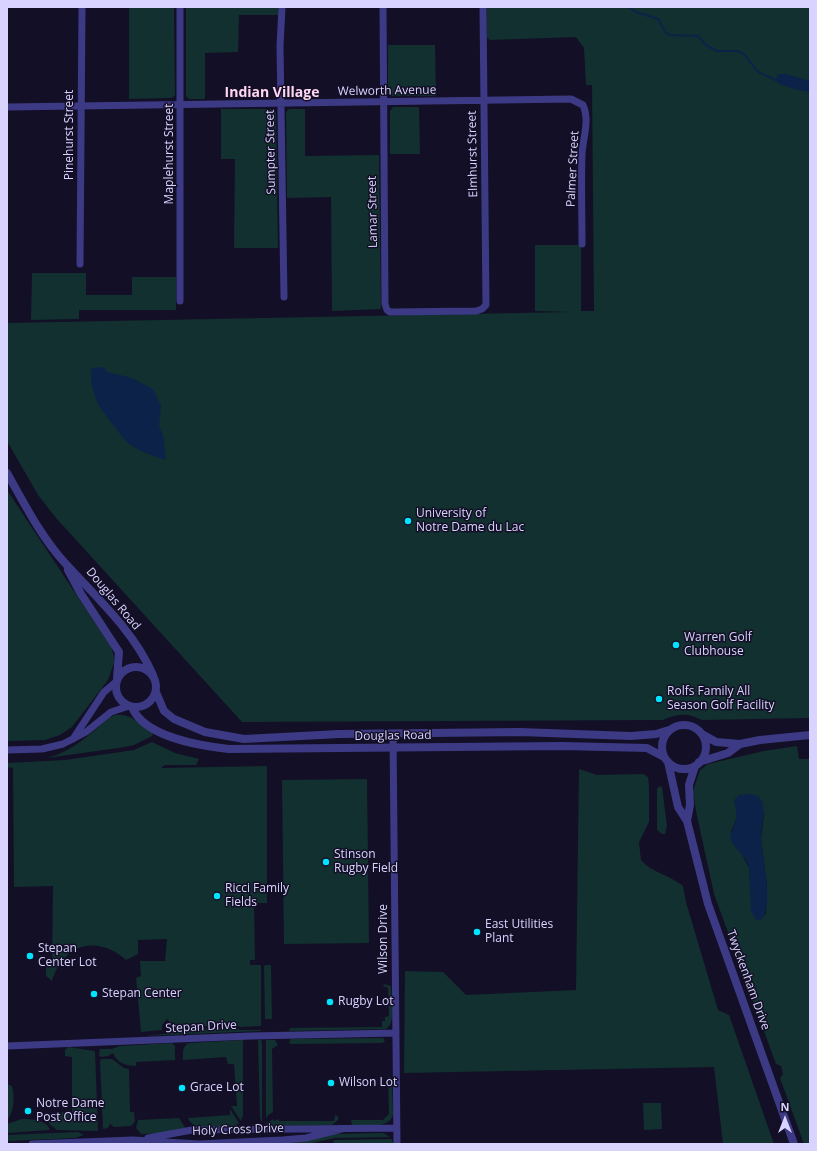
<!DOCTYPE html>
<style>
body{margin:0}
#map{position:relative;width:817px;height:1151px;overflow:hidden;background:#130f26;font-family:"Open Sans",sans-serif}
canvas{display:block}
.frame{position:absolute;inset:0;border:8px solid #d9d4ff;pointer-events:none}
.north{position:absolute;left:765px;top:1099px;width:40px;height:40px;-webkit-text-stroke:3px #130f26;paint-order:stroke;rotate:0deg;font-size:11px;font-weight:700;line-height:16px;text-align:center;color:#d9d4ff}
.north::after{content:'';display:block;margin:auto;width:14px;height:18px;background:#d9d4ff;clip-path:polygon(50% 0,100% 100%,50% 72%,0 100%)}
</style>
<div id="map">
<canvas width="817" height="1151"></canvas>
<div class="frame"></div>
<div class="north">N</div>
</div>
<script>
const ctx = document.querySelector('canvas').getContext('2d');
ctx.lineJoin = 'round';
function paint(path, color) {
  ctx.fillStyle = color;
  ctx.fill(path, 'evenodd');
}
function strokePath(path, color, width, dash) {
  ctx.strokeStyle = color;
  ctx.lineWidth = width;
  ctx.lineCap = dash ? 'butt' : 'round';
  ctx.setLineDash(dash || []);
  ctx.stroke(path);
}
function label(font, color, halo, rows, align = 'center') {
  ctx.font = font + ' "Open Sans",sans-serif';
  ctx.lineWidth = 3;
  ctx.setLineDash([]);
  ctx.textBaseline = 'middle';
  ctx.strokeStyle = halo;
  ctx.fillStyle = color;
  for (const [text, x, y, turn = 0] of rows) {
    ctx.save();
    ctx.translate(x, y);
    ctx.rotate((+turn || 0) * Math.PI / 180);
    ctx.textAlign = isNaN(turn) ? turn : align;
    if (halo) ctx.strokeText(text, 0, 0);
    ctx.fillText(text, 0, 0);
    ctx.restore();
  }
}
paint(new Path2D(`
 M129 7H174L175 96 171 98 129 99Z
 M186 7H278V15H239L238 52 205 53V99H189L186 96Z
 M487 7H810V718L702 720C687 712 677 714 663 720L242 722 56 518 38 495 7 441V323L570 312 535 311V245H581V311H594L592 85H586L584 48 576 37 490 40 487 38Z
 M388 45H435L436 96H392L388 93Z
 M393 107H419L420 154H390V111Z
 M221 109H272L276 112 278 248H234L235 159H221Z
 M289 109H305V156L379 155 381 309 332 311 331 197 287 198 286 112Z
 M32 273H86V295H132V277H176V310H79V319L31 320Z
 M7 490 111 647 114 656V663L108 680 72 727 60 735 45 740 7 741Z
 M115 715C131 713 140 724 153 733L152 736 134 745 125 747 47 758C73 751 89 735 109 718Z
 M152 742 175 753 199 759 196 765H165L161 768 267 766V903H254L255 960H250V965H261V1026L241 1027 227 1024 173 1029 172 1024 167 1019 162 1025V1030L141 1032 136 978 141 976 140 961H165L167 939 138 940V954L126 960C97 934 63 944 52 981L46 976V965L52 964 53 886 14 887 13 768 7 767V763L65 760 134 750Z
 M797 746 799 759H810V1144H804L780 1078 783 1074 781 1066 776 1064 714 894 696 811 693 791 700 770 708 764 764 751ZM737 810 764 813 761 839 767 884 766 915 751 895 749 868 731 832 737 817Z
 M579 769 597 775 643 774 648 777 649 786V822L639 842 641 860C652 873 670 875 683 886L686 902 718 1010 729 1015 774 1144H723L714 1067 404 1073 405 971 443 972 466 995 576 990Z
 M367 779 369 943 284 944 282 780Z
 M660 786 662 787 667 826 665 834H662L657 830V789Z
 M266 965H271L272 1019H265L264 966Z
 M384 984 391 986C391 998 397 1022 386 1029L289 1031 290 1028 382 1027V1021H385V1017L389 1016 388 988 383 986Z
 M228 1027 242 1030H261V1031L144 1036Z
 M383 1038 385 1040 383 1043 290 1044 289 1042 291 1039Z
 M243 1040V1115L241 1121 231 1106H237L234 1064H228L226 1057 183 1060C183 1053 182 1046 189 1043Z
 M258 1040H261L262 1044V1122L260 1118Z
 M266 1040H275L278 1045 272 1049 273 1112 268 1115 267 1118 266 1117Z
 M172 1043 175 1046V1060L136 1062V1066C126 1066 117 1063 113 1053L108 1056 101 1057 99 1055 100 1049H112L119 1046Z
 M68 1047 95 1051 98 1131 57 1130 49 1124 51 1113 72 1112V1057L65 1056V1050Z
 M112 1059 124 1068 129 1069 130 1112H134L135 1122 131 1126 114 1127 110 1124 108 1128 103 1129 100 1061 101 1059Z
 M389 1076 392 1079 393 1115C388 1130 364 1125 352 1125L351 1120H383L389 1114 388 1079Z
 M7 1084 12 1086C15 1097 14 1112 7 1121Z
 M643 1103H661L662 1129 644 1130Z
 M230 1109 239 1123 235 1126C222 1128 193 1133 188 1118L230 1115Z
 M335 1115 338 1116V1120L332 1125 269 1126 266 1124 273 1119 274 1121 279 1119V1121H334Z
 M179 1118 186 1129 168 1133 141 1134 136 1128 138 1120Z
 M22 1119C32 1119 47 1120 50 1130L7 1133V1124Z
 M78 1132 84 1135 75 1138 7 1141V1135Z
 M383 1133 390 1137 335 1138 308 1144H273L335 1134Z
 M392 1139 393 1144H333L334 1140Z`), '#12302f');
paint(new Path2D(`
 M778 74H786L810 81V92L794 89 779 84 776 78Z
 M99 367 105 368 107 372 132 378 153 389 161 406 159 426 163 435 166 460C154 456 137 451 127 442 122 438 119 432 115 427 99 408 90 395 91 369Z
 M747 794C753 794 759 795 762 801 766 813 761 825 761 838 762 856 774 905 762 919L756 920 751 911 749 868 746 860 732 843 730 837 737 817 734 800 739 795Z`), '#0c2248');
strokePath(new Path2D(`
 M628 7 636 12 658 19 666 33 670 35 698 36 706 45 717 51H737L744 54 758 72 780 82`), '#0c2248', 2);
strokePath(new Path2D(`
 M282 7 280 46 284 297
 M383 7 385 304 387 310 390 312 476 311 482 309 486 305 483 7
 M7 107 571 99 583 105C590 121 583 137 582 154 581 184 582 214 582 244
 M80 264 82 7
 M180 301V7
 M393 734 397 1144
 M73 739 104 692 116 682
 M7 750 42 749 63 744 86 732 111 712 129 706
 M7 1046 251 1036 396 1033
 M148 1138 192 1130 397 1128
 M32 1144 133 1140 199 1144 282 1140 306 1138 342 1129`), '#3d3a85', 7);
strokePath(new Path2D(`
 M7 473C24 503 41 537 65 563 96 597 134 631 153 675
 M68 570 81 594 119 652 117 678
 M116 687a20 20 0 1 1 40 0a20 20 0 1 1-40 0Z
 M156 692 164 711 174 719 205 732 244 739 339 734 520 732 631 736 656 734 669 730
 M132 707C144 737 201 746 229 749L563 746 647 748 664 757
 M662 747a22 22 0 1 1 44 0a22 22 0 1 1-44 0Z
 M702 734 716 742 740 744
 M668 762 678 807 687 821 708 904 794 1144
 M699 762 728 753 740 744 760 740 810 735
 M687 821 690 805 689 785 695 766`), '#3d3a85', 8);
for (const [x, y, r, color] of [
 [408,521,4,"#00e5ff"],
 [676,645,4,"#00e5ff"],
 [659,699,4,"#00e5ff"],
 [326,862,4,"#00e5ff"],
 [217,896,4,"#00e5ff"],
 [477,932,4,"#00e5ff"],
 [30,956,4,"#00e5ff"],
 [94,994,4,"#00e5ff"],
 [330,1002,4,"#00e5ff"],
 [331,1083,4,"#00e5ff"],
 [182,1088,4,"#00e5ff"],
 [28,1111,4,"#00e5ff"]
]) {
  const dot = new Path2D();
  dot.arc(x, y, r, 0, 2 * Math.PI);
  ctx.fillStyle = color;
  ctx.fill(dot);
  strokePath(dot, '#130f26', 1.5);
}
label('12px', '#d9d4ff', '#130f26', [
 ["Welworth Avenue",387,91,-1],
 ["Pinehurst Street",70,135,-90],
 ["Sumpter Street",271,152,-91],
 ["Maplehurst Street",170,154,-90],
 ["Elmhurst Street",473,154,-91],
 ["Palmer Street",573,169,-87],
 ["Lamar Street",373,212,-91],
 ["Douglas Road",113,599,50],
 ["Douglas Road",393,736,-1],
 ["Wilson Drive",384,939,-90],
 ["Twyckenham Drive",748,980,70],
 ["Stepan Drive",201,1027,-3],
 ["Holy Cross Drive",238,1130,-2]
]);
label('12px', '#d9d4ff', '#130f26', [
 ["University of",416,514],
 ["Notre Dame du Lac",416,528],
 ["Warren Golf",684,638],
 ["Clubhouse",684,652],
 ["Rolfs Family All",667,692],
 ["Season Golf Facility",667,706],
 ["Stinson",334,855],
 ["Rugby Field",334,869],
 ["Ricci Family",225,889],
 ["Fields",225,903],
 ["East Utilities",485,925],
 ["Plant",485,939],
 ["Stepan",38,949],
 ["Center Lot",38,963],
 ["Stepan Center",102,994],
 ["Rugby Lot",338,1002],
 ["Wilson Lot",339,1083],
 ["Grace Lot",190,1088],
 ["Notre Dame",36,1104],
 ["Post Office",36,1118]
], 'left');
label('bold 14px', '#ffd6f0', '#130f26', [
 ["Indian Village",272,93]
]);
</script>
